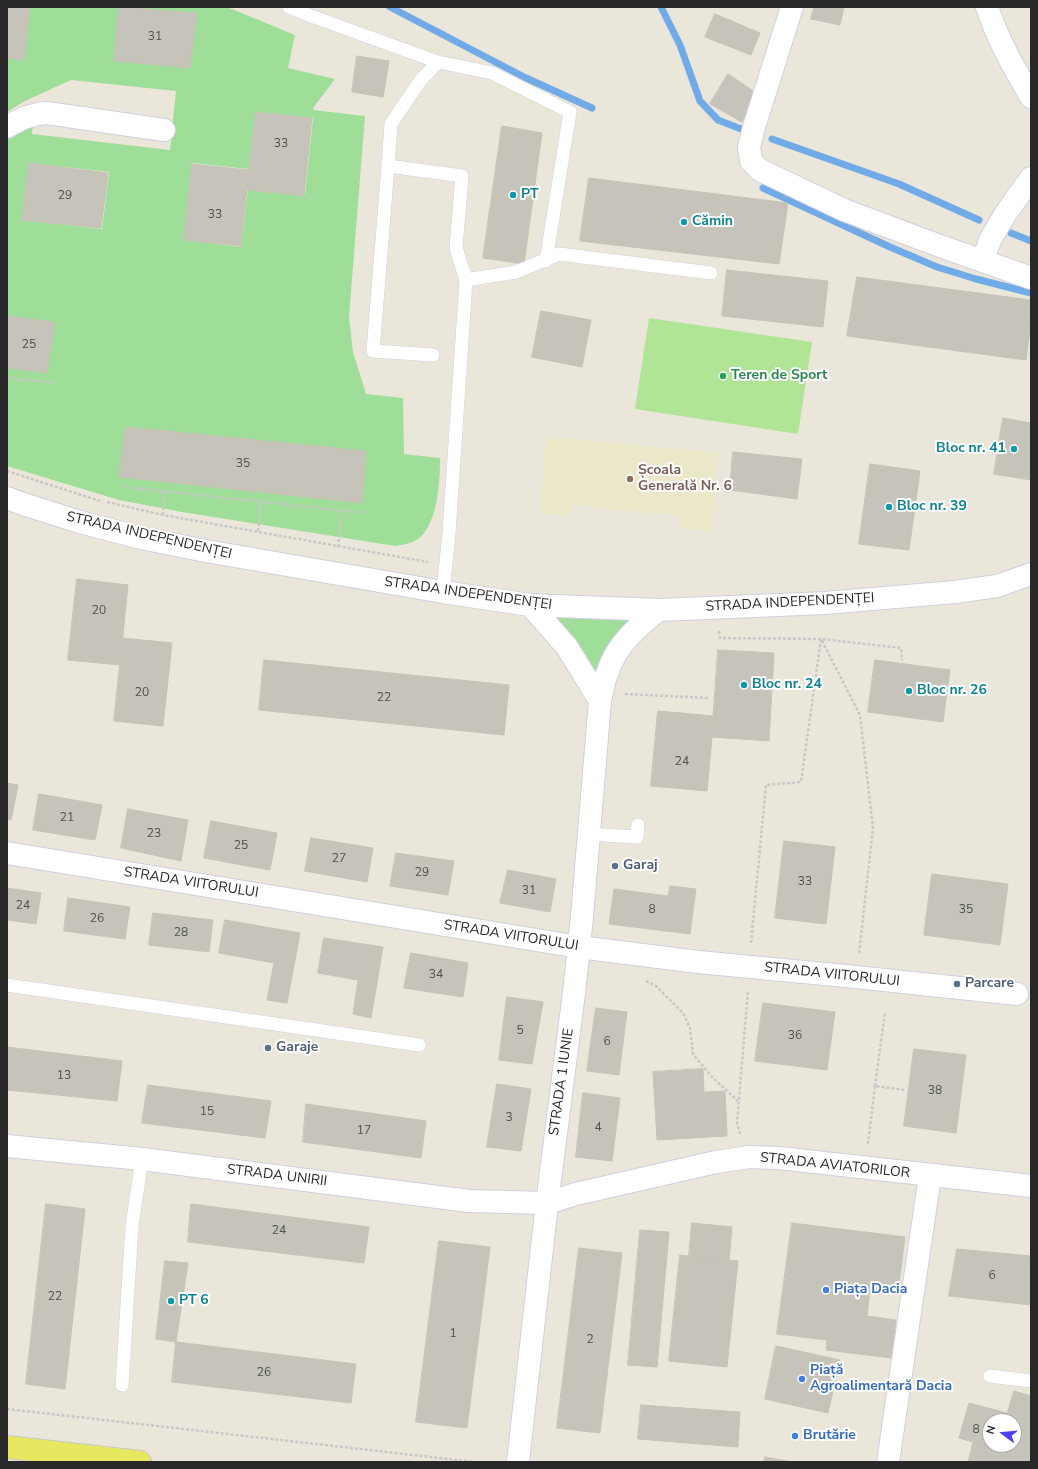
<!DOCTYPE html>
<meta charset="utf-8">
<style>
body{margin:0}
#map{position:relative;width:1038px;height:1469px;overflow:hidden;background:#eae7da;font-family:"Nunito Sans",sans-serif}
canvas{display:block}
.frame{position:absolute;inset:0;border:8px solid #282828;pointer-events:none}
.north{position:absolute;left:982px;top:1413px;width:40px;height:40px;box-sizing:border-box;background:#fff;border:1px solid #a9a9a9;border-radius:50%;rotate:286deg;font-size:11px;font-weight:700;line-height:16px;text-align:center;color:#282828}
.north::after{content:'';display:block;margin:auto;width:14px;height:18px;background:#4b41ef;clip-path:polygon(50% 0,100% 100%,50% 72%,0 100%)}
</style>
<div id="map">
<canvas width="1038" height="1469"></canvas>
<div class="frame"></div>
<div class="north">N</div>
</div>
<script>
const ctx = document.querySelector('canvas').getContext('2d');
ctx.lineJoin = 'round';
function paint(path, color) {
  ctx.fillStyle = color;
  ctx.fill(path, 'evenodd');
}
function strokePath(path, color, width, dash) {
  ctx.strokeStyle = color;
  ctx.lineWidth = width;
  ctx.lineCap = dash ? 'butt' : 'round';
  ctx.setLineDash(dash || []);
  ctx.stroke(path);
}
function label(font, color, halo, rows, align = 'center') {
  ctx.font = font + ' "Nunito Sans",sans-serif';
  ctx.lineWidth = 4;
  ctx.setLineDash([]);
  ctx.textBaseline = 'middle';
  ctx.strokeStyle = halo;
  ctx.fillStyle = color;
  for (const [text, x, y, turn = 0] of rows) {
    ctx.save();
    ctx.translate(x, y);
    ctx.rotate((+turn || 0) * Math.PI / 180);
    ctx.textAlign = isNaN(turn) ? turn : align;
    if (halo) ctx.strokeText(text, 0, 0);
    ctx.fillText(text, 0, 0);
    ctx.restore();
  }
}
paint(new Path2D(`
 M547 436 719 453 711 531 679 528 680 516 572 505 570 517 539 513Z`), '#ebe8ca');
paint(new Path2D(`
 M7 7H227L295 35 288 68 335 79 313 108V110L365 116 349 317 353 352 366 394 403 398 404 454 440 458C440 481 438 531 413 542 407 544 401 545 395 546L182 512 119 500 7 466V136L33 121 32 134 170 150 176 91 71 80 25 101 7 112ZM256 112 313 118 305 195 248 189 241 247 185 240 192 163 249 169ZM29 163 109 172 102 229 22 220Z
 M550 613 630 620 616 639 594 679 586 655Z`), '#9fde99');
paint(new Path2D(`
 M649 318 812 342 798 434 635 409Z`), '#afe595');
strokePath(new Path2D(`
 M390 7 524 77 592 108
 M661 7 680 45 700 101 718 120 741 129
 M772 139 899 184 979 220
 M763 188 890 247 937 267 976 279 1031 293
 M1011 233 1031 241`), '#71abe7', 7);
const building = new Path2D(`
 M7 7H30L24 60 7 58Z
 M119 7 197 13 190 68 114 61Z
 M814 7H844L840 25 811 19Z
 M715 14 760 33 751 55 705 37Z
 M357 56 389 61 383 97 352 92Z
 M728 74 756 93 742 122 710 104Z
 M256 112 312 118 304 196 247 190Z
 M502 126 542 133 524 264 483 258Z
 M29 163 108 173 101 228 22 220Z
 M192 164 249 170 241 246 184 240Z
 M589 178 788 203 779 264 580 241Z
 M727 270 828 281 823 327 722 316Z
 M857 277 1031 300V322L1026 360 847 336Z
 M541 311 591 320 582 367 532 357Z
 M7 316 55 322 47 373 7 368Z
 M1003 418 1031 423V480L994 474Z
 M126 427 366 451 362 503 119 477Z
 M733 452 802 459 797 499 730 490Z
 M870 464 920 471 909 550 859 544Z
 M77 579 128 585 120 665 68 660Z
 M123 638 172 643 163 726 114 721Z
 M718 650 774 653 769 741 712 737Z
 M264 660 509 685 504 735 259 710Z
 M875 660 950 670 943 722 868 712Z
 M658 711 714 716 707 791 651 786Z
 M7 783 18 785 11 820 7 819Z
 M39 794 102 805 95 840 33 830Z
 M128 809 188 820 181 861 121 848Z
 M211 821 277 833 270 870 204 858Z
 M311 838 373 848 367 882 305 871Z
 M784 841 835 847 826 924 775 918Z
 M396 853 454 861 448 895 390 886Z
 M508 870 556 879 550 912 500 903Z
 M932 874 1008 884 1000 945 924 935Z
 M670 886 696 889 690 934 609 924 614 889 668 896Z
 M7 888 41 893 36 924 7 920Z
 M68 898 130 907 125 939 64 931Z
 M153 913 213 920 209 952 149 945Z
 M225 920 300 933 287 1003 267 1000 274 963 219 953Z
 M324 938 383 947 371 1018 353 1014 358 980 318 973Z
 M411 953 468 963 463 997 404 988Z
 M507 997 543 1002 532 1064 499 1060Z
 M763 1003 835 1012 827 1070 755 1061Z
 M596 1008 627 1012 619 1075 587 1071Z
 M7 1047 122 1061 117 1101 7 1090Z
 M914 1049 966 1055 956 1133 904 1126Z
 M703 1069 704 1092 725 1091 727 1136 657 1140 653 1072Z
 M497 1084 531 1089 521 1151 487 1147Z
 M148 1085 271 1101 265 1138 142 1123Z
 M583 1093 620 1098 612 1161 576 1157Z
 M306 1104 426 1121 421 1158 303 1142Z
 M46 1204 85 1209 65 1389 26 1384Z
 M191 1204 369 1227 364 1263 188 1242Z
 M692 1223 732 1227 729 1260 689 1256Z
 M792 1223 905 1237 898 1292 870 1288 867 1316 896 1320 891 1358 826 1350 827 1340 777 1334Z
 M640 1230 669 1232 657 1367 628 1365Z
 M439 1241 490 1247 467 1428 416 1422Z
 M579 1248 622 1253 600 1433 557 1428Z
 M957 1249 1031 1256V1305L949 1296Z
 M680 1255 738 1261 727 1367 669 1361Z
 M165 1261 188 1263 176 1342 156 1339Z
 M176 1342 356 1364 351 1403 172 1382Z
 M776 1346 840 1360 828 1413 765 1399Z
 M1014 1391 1031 1396V1462H968L973 1442 959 1438 969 1403 1007 1413ZM990 1421H1014V1445H990Z
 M641 1405 740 1412 738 1447 638 1439Z
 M765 1457 792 1462H764Z`);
paint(building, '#c5c3ba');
strokePath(building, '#c4c3b4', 1);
const lane = new Path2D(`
 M289 7 311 16 438 62 492 73 570 112 546 261
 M388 166 391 124 420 81 438 62
 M466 280 516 272 559 254 711 273
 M433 355 373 351 388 166 462 176 456 248 466 280 449 533 443 592
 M589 834 637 837 638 825
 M7 985 419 1045
 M990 1376 1031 1381
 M122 1385 132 1226 142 1159`);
const street = new Path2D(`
 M792 7 754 127 749 147 751 161 760 170 844 210 940 246 1031 278
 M987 7C998 40 1014 68 1031 97
 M7 127C20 119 31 114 47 113L164 130
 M983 261 990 240 1006 213 1031 178
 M530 605 659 610 825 603 955 592 997 586 1031 574
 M600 701C602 691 604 680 608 671 617 644 638 626 659 610
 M7 853 579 947 698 962 846 976 1017 994
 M518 1462 547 1203
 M888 1462 930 1176`);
const secondary = new Path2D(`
 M7 498 23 504 80 522 141 538 206 551 443 592 530 605 567 647 600 701 582 917 574 993 547 1203
 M7 1146 142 1159 469 1201 547 1203 576 1194 716 1162 749 1157 779 1158 1031 1186`);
const primary = new Path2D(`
 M7 1447 140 1462`);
strokePath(lane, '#d0cfe0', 14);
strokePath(street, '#d0cfe0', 24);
strokePath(secondary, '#d0cfe0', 24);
strokePath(primary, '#c7c7c7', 24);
strokePath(new Path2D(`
 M7 378 56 383
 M7 396 8 379
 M7 471 100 501
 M126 487 365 513
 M107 502 163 515 428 562
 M163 515 164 492
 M258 531 261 502
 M338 547 342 511
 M719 631 720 638 821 639 860 715 873 828 859 954
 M625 694 709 698
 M751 943 766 785 801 782 821 639 901 648 902 660
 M646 981 656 986 683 1013 690 1028 693 1054 711 1076 738 1101
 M875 1086 885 1012
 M740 1134 737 1123 748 990
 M868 1144 875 1086 905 1090
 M7 1409 475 1462`), '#c7c7c7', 2.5, [3, 2]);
strokePath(lane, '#fff', 13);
strokePath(street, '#fff', 22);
strokePath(secondary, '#fff', 22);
strokePath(primary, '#e7e860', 22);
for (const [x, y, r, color] of [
 [513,195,4,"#0f9aa8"],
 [684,222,4,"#0f9aa8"],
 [723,376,4,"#2e9e5b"],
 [1014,449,4,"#0f9aa8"],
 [630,479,4,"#8d6e63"],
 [889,507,4,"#0f9aa8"],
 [744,685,4,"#0f9aa8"],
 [909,691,4,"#0f9aa8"],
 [615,866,4,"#5c6f8a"],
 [957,984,4,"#5c6f8a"],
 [268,1048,4,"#5c6f8a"],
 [826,1290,4,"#3f7fe0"],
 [171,1301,4,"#0f9aa8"],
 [802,1379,4,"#3f7fe0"],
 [795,1436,4,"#3f7fe0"]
]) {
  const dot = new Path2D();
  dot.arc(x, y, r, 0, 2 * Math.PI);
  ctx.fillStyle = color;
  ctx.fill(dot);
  strokePath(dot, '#fff', 1.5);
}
label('12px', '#4f4f4c', null, [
 ["31",155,37],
 ["33",281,144],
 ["29",65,196],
 ["33",215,215],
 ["25",29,345],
 ["35",243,464],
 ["20",99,611],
 ["20",142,693],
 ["22",384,698],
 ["24",682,762],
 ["21",67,818],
 ["23",154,834],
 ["25",241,846],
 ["27",339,859],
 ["29",422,873],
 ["33",805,882],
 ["31",529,891],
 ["24",23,906],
 ["8",652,910],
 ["35",966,910],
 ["26",97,919],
 ["28",181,933],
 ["34",436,975],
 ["5",520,1031],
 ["36",795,1036],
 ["6",607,1042],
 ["13",64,1076],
 ["38",935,1091],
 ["15",207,1112],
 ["3",509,1118],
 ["4",598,1128],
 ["17",364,1131],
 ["24",279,1231],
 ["6",992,1276],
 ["22",55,1297],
 ["1",453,1334],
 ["2",590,1340],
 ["26",264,1373],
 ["8",976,1430]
]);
label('bold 14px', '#0d838f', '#fff', [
 ["PT",521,195],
 ["Cămin",692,222],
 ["Bloc nr. 41",1006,449,"right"],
 ["Bloc nr. 39",897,507],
 ["Bloc nr. 24",752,685],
 ["Bloc nr. 26",917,691],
 ["PT 6",179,1301]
], 'left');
label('bold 14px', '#27864d', '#fff', [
 ["Teren de Sport",731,376]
], 'left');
label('bold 14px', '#785e54', '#fff', [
 ["Școala",638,471],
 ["Generală Nr. 6",638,487]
], 'left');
label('14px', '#282828', '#fff', [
 ["STRADA INDEPENDENȚEI",149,536,13],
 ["STRADA INDEPENDENȚEI",468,594,8],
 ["STRADA INDEPENDENȚEI",790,603,-3],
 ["STRADA VIITORULUI",191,883,9],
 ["STRADA VIITORULUI",511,936,9],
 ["STRADA VIITORULUI",832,975,6],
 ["STRADA 1 IUNIE",562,1082,-82],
 ["STRADA AVIATORILOR",835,1166,6],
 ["STRADA UNIRII",277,1176,7]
]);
label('bold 14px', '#4e5e75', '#fff', [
 ["Garaj",623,866],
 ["Parcare",965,984],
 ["Garaje",276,1048]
], 'left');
label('bold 14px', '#366cbe', '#fff', [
 ["Piața Dacia",834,1290],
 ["Piață",810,1371],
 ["Agroalimentară Dacia",810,1387],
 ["Brutărie",803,1436]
], 'left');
</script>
